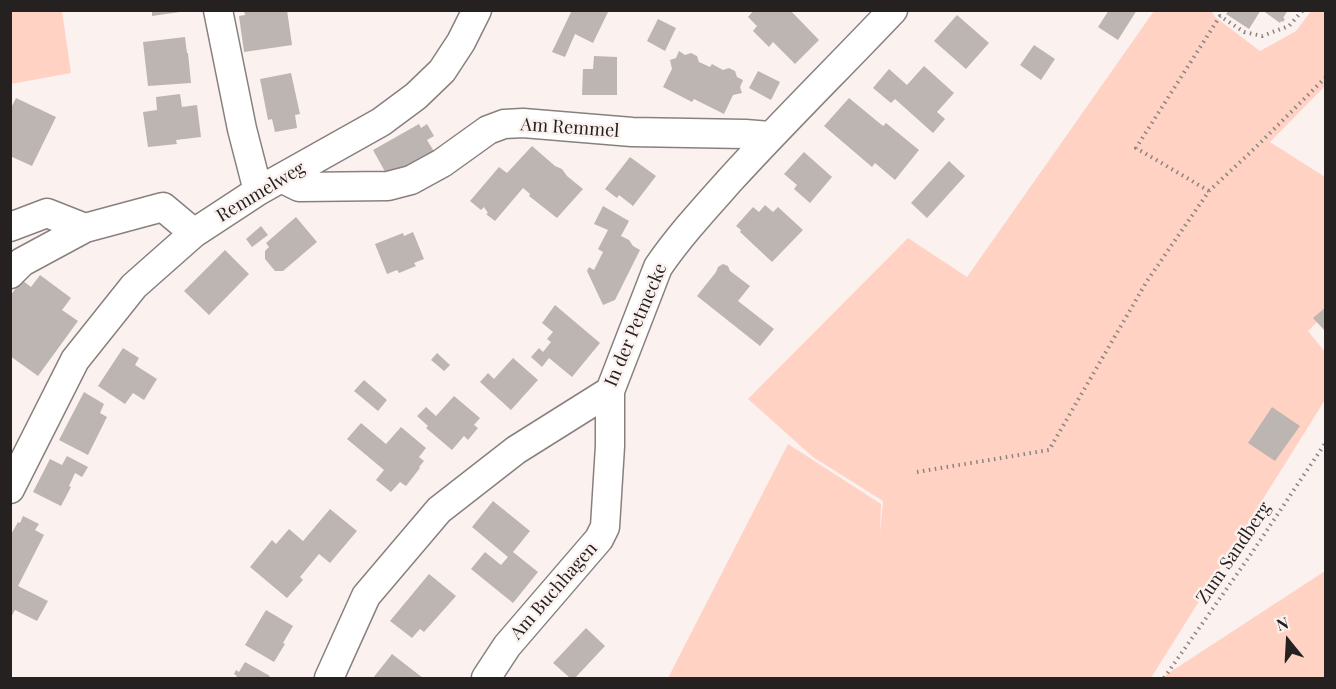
<!DOCTYPE html>
<style>
body{margin:0}
#map{position:relative;width:1336px;height:689px;overflow:hidden;background:#fbf2ef;font-family:"Playfair Display",serif}
canvas{display:block}
.frame{position:absolute;inset:0;border:12px solid #242120;pointer-events:none}
.north{position:absolute;left:1258px;top:611px;width:60px;height:60px;-webkit-text-stroke:4px #fbf2ef;paint-order:stroke;rotate:342deg;font-size:16px;font-weight:700;line-height:24px;text-align:center;color:#242120}
.north::after{content:'';display:block;margin:auto;width:21px;height:27px;background:#242120;clip-path:polygon(50% 0,100% 100%,50% 72%,0 100%)}
</style>
<div id="map">
<canvas width="1336" height="689"></canvas>
<div class="frame"></div>
<div class="north">N</div>
</div>
<script>
const ctx = document.querySelector('canvas').getContext('2d');
ctx.lineJoin = 'round';
function paint(path, color) {
  ctx.fillStyle = color;
  ctx.fill(path, 'evenodd');
}
function strokePath(path, color, width, dash) {
  ctx.strokeStyle = color;
  ctx.lineWidth = width;
  ctx.lineCap = dash ? 'butt' : 'round';
  ctx.setLineDash(dash || []);
  ctx.stroke(path);
}
function label(font, color, halo, rows, align = 'center') {
  ctx.font = font + ' "Playfair Display",serif';
  ctx.lineWidth = 5;
  ctx.setLineDash([]);
  ctx.textBaseline = 'middle';
  ctx.strokeStyle = halo;
  ctx.fillStyle = color;
  for (const [text, x, y, turn = 0] of rows) {
    ctx.save();
    ctx.translate(x, y);
    ctx.rotate((+turn || 0) * Math.PI / 180);
    ctx.textAlign = isNaN(turn) ? turn : align;
    if (halo) ctx.strokeText(text, 0, 0);
    ctx.fillText(text, 0, 0);
    ctx.restore();
  }
}
paint(new Path2D(`
 M11 10 62 11 71 73 11 84Z
 M1154 11H1212L1215 17 1260 51 1296 31 1311 11H1325V86L1270 142 1325 177V314L1308 331 1325 352V400L1151 678H668L788 444 881 504 880 533 883 501 813 457 748 399 908 238 967 277Z
 M1325 571V678H1161Z`), '#ffd2c4');
paint(new Path2D(`
 M152 10H180V12L152 16Z
 M244 10H287L292 45 244 52 239 16 245 15Z
 M572 10H609L593 43 575 34 565 57 552 52Z
 M754 10H790L819 40 795 64 773 42 769 47 753 31 757 26 748 17Z
 M1109 10H1137L1118 40 1098 27Z
 M1229 10H1261L1249 29 1226 14Z
 M1262 10H1288L1283 18 1285 19 1283 22 1281 21 1280 23Z
 M957 15 989 43 966 69 934 41Z
 M658 19 676 28 665 51 647 41Z
 M185 37 187 53H188L191 83 148 86 143 42Z
 M1034 45 1055 59 1041 80 1020 65Z
 M679 51 685 55 691 53 697 56 699 62 710 67 712 64 723 70 729 68 735 71 737 77 743 80 740 87 742 93 733 95 724 114 694 99 692 102 663 87 672 69 670 60 676 58Z
 M594 56 617 57V95H582L583 69H593Z
 M924 66 954 93 937 112 945 119 933 133 895 99 891 103 873 88 889 69 907 85Z
 M758 71 780 82 771 100 749 88Z
 M291 73 300 114 295 115 297 128 275 132 272 119 268 120 260 79Z
 M180 94 182 107 197 105 201 137 176 140 177 144 148 147 143 112 157 110 156 97Z
 M16 98 56 117 32 166 10 156V110Z
 M849 98 883 126 886 123 919 150 895 180 875 163 872 167 824 126Z
 M419 124 421 128 427 124 434 136 427 140 435 153 388 177 373 150Z
 M532 146 555 166 562 169 567 176 583 189 557 218 529 196 530 194 523 188 495 221 486 214 488 213 484 207 481 210 470 201 499 167 507 173Z
 M804 152 832 177 810 203 794 189 797 185 784 174Z
 M630 157 656 176 633 206 619 195 617 198 605 189Z
 M949 161 965 176 927 218 911 203Z
 M765 205 773 212 778 207 803 230 772 262 740 232 741 230 736 226 753 207 759 212Z
 M603 206 629 221 621 236 629 240 633 246 640 250 615 300 603 305 587 271 589 267 594 270 603 252 598 249 608 230 594 224Z
 M296 217 317 242 283 271H275L265 259V251L269 247 266 243Z
 M261 226 268 235 252 247 246 239Z
 M413 232 424 259 414 263 416 266 399 273 397 270 387 274 375 244 403 233 404 236Z
 M225 250 249 274 209 315 184 291Z
 M723 264 728 266 730 271 750 286 738 301 774 329 760 346 697 296 716 272 718 267Z
 M40 275 71 298 62 310 78 321 38 376 10 356V321L12 319 10 318V296L22 280 31 287Z
 M555 305 600 343 572 377 549 358 542 367 531 357 539 348 543 352 551 342 547 339 553 332 542 323Z
 M1326 307V332L1313 318Z
 M123 348 139 358 135 365 157 379 144 400 133 393 125 404 98 386Z
 M437 353 450 365 444 371 431 360Z
 M513 358 538 380 511 410 480 382 488 373 494 379Z
 M364 380 387 400 378 411 354 391Z
 M84 392 104 404 100 413 107 417 88 455 59 440Z
 M454 396 480 418 474 425 478 428 468 440 464 436 452 450 426 428 428 426 417 416 426 407 436 416Z
 M1272 407 1300 426 1275 461 1248 443Z
 M361 423 386 444 401 427 426 448 419 457 424 461 419 467 420 468 406 486 400 482 391 492 376 480 384 470 347 439Z
 M67 456 88 467 82 477 75 473 69 486 71 487 61 506 33 492 50 459 62 465Z
 M493 501 530 531 513 552 538 572 513 603 471 569 485 552 501 565 508 557 472 527Z
 M330 509 357 531 330 563 319 554 300 577 303 580 287 598 250 567 272 540 276 544 289 529 303 541Z
 M23 516 39 524 35 530 44 535 18 586 48 601 37 621 15 610 10 619V536L18 522 20 523Z
 M429 574 456 596 424 632 420 629 412 638 390 621Z
 M266 610 293 626 283 643 285 644 274 662 245 645Z
 M586 628 605 646 575 678H570L553 663Z
 M392 654 423 678H373Z
 M245 662 270 676 268 678H235L237 676 234 674 236 670 239 672Z`), '#bdb5b2');
const street = new Path2D(`
 M218 10 242 129 258 191
 M281 178 299 187 388 186 411 180 442 163 488 130 504 124 523 123 632 132 745 134 770 136
 M10 227 47 213 85 228
 M10 274 22 262 85 228 163 207 194 233
 M10 489 75 360 134 286 194 233 258 191 381 122 416 96 442 71 461 42 477 10
 M329 678 366 596 439 510 516 450 610 391 658 267C680 235 706 207 731 179 784 121 839 67 893 10
 M486 678 507 646 599 539 605 527 610 446V391`);
strokePath(street, '#88807e', 31);
strokePath(new Path2D(`
 M1209 191 1136 148 1220 16 1244 32 1262 36 1289 26 1303 10
 M917 472 1049 450 1147 281 1209 191 1255 148 1326 77
 M1164 678 1249 557 1326 442`), '#8a8482', 4, [1.5, 4.5]);
strokePath(street, '#fff', 28);
label('18px', '#242120', '#fbf2ef', [
 ["Am Remmel",570,128,4],
 ["Remmelweg",261,192,-31],
 ["In der Petmecke",636,325,-67],
 ["Zum Sandberg",1234,553,-56],
 ["Am Buchhagen",554,591,-49]
]);
</script>
